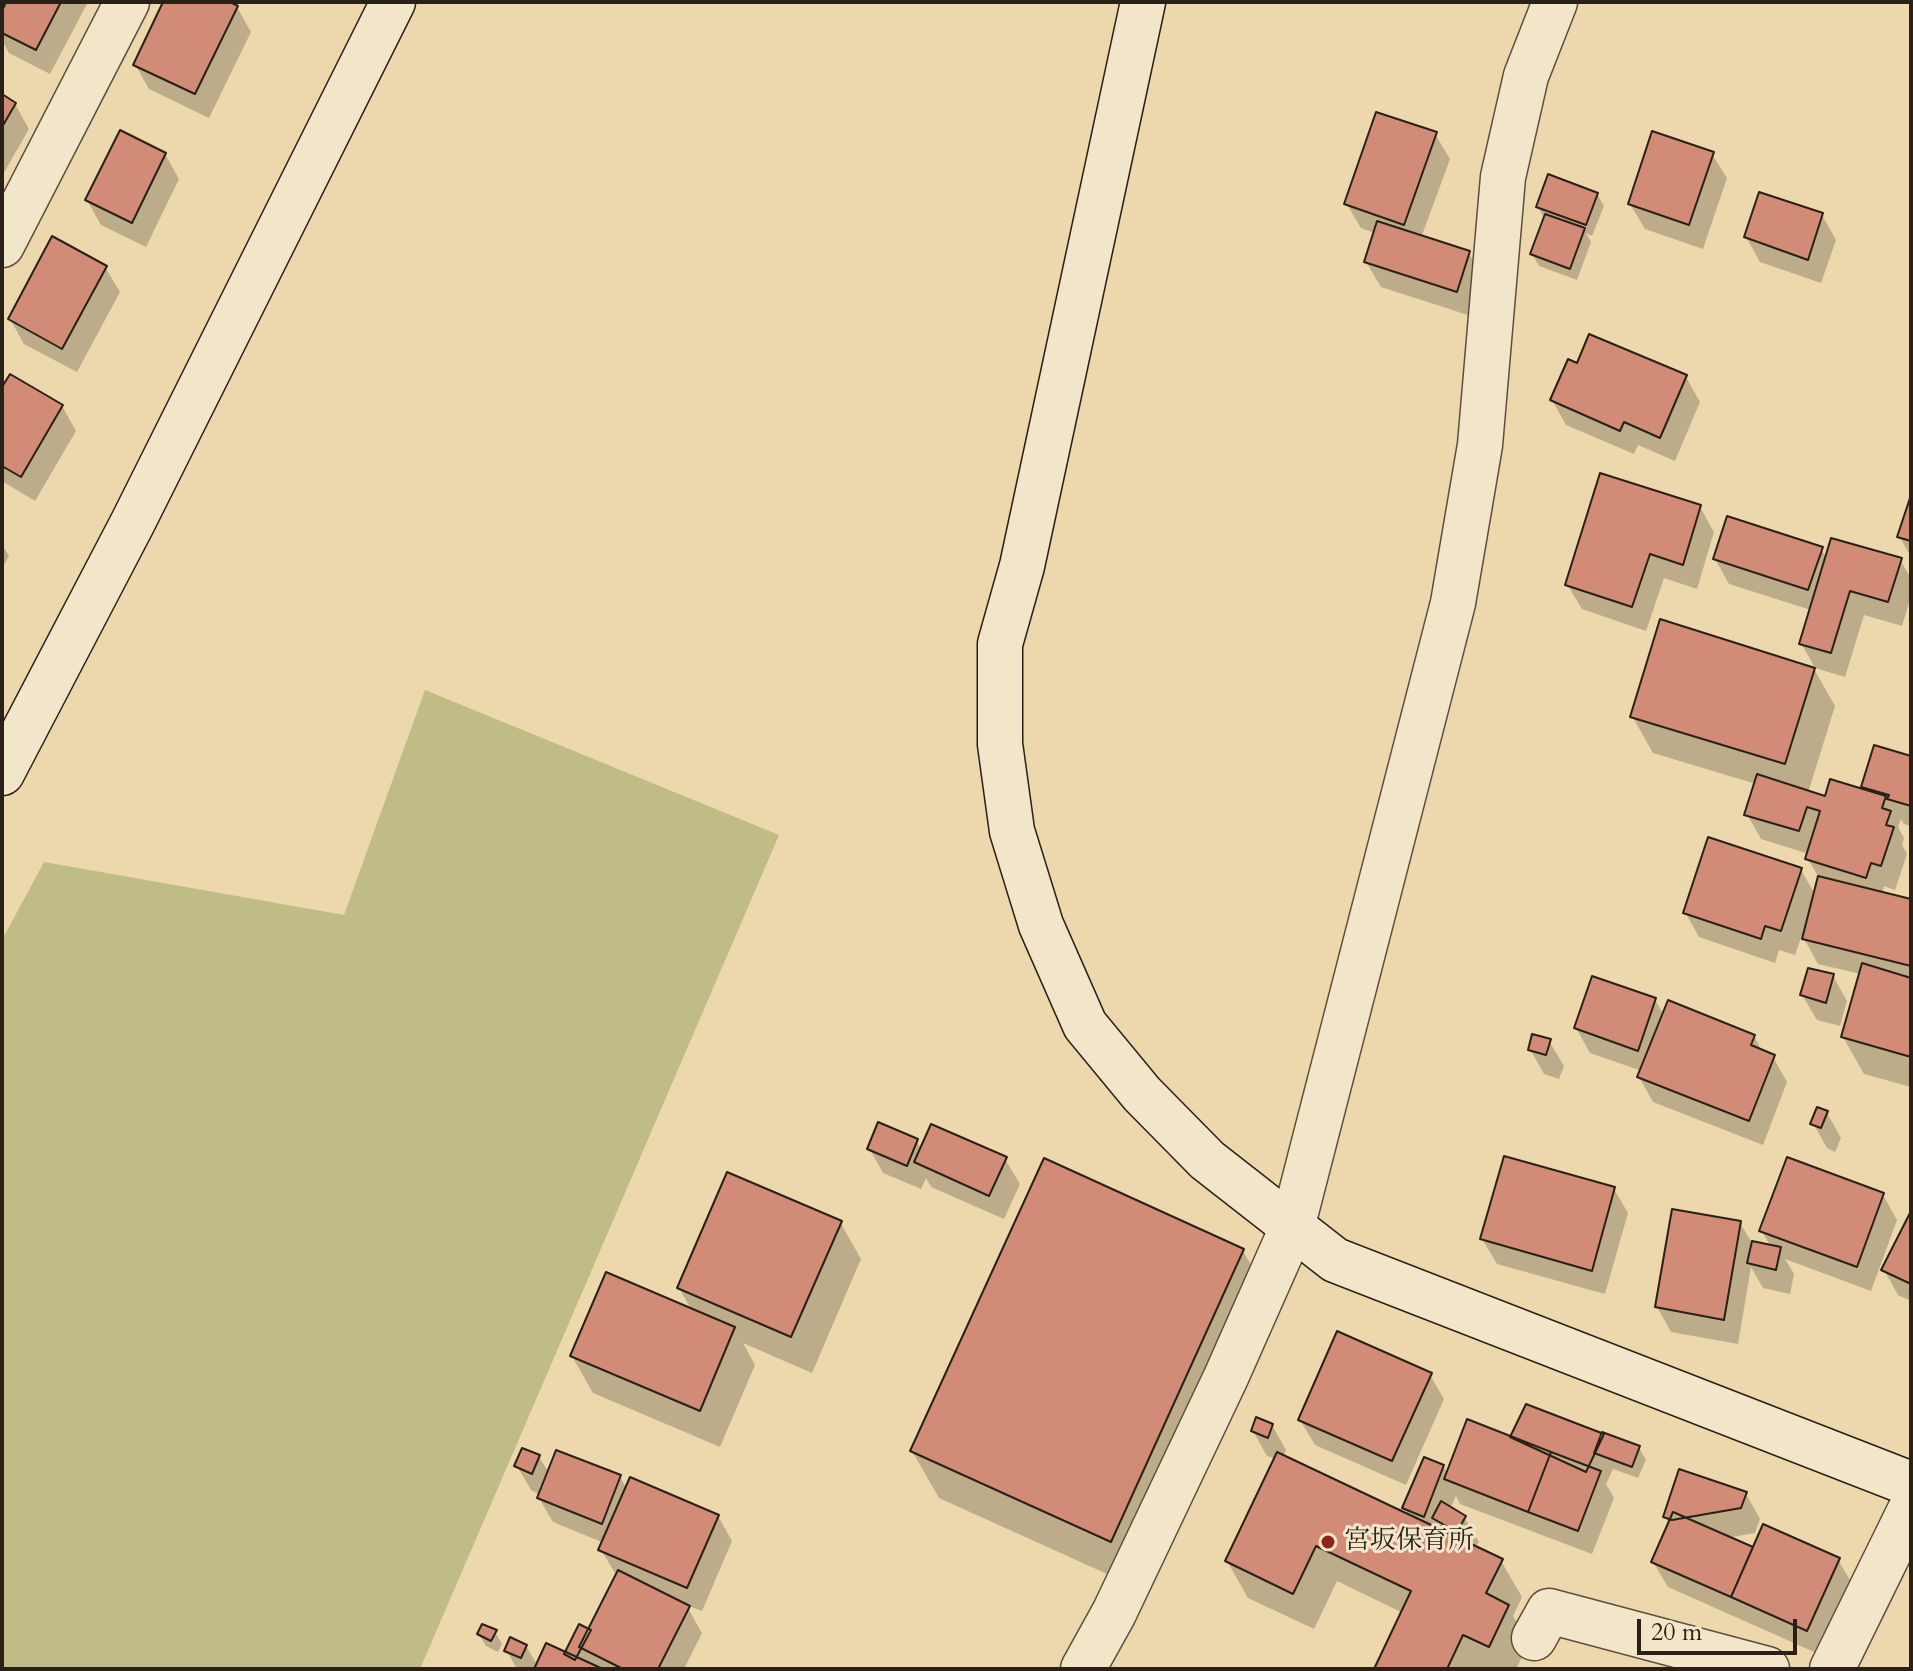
<!DOCTYPE html>
<meta charset="utf-8">
<style>
body{margin:0}
#map{position:relative;width:1913px;height:1671px;overflow:hidden;background:#edd7ac;font-family:Cardo,serif}
canvas{display:block}
.frame{position:absolute;inset:0;border:4px solid #292118;pointer-events:none}
.scale{position:absolute;left:1637px;top:1619px;width:160px;height:36px;box-sizing:border-box;border:4px solid #292118;border-top:0;padding-left:10px;font-size:24px;line-height:28px;white-space:nowrap;color:#292118;-webkit-text-stroke:6px #f3e5c9;paint-order:stroke}
</style>
<div id="map">
<canvas width="1913" height="1671"></canvas>
<div class="frame"></div>
<div class="scale">20 m</div>
</div>
<script>
const ctx = document.querySelector('canvas').getContext('2d');
ctx.lineJoin = 'round';
function paint(path, color) {
  ctx.fillStyle = color;
  ctx.fill(path, 'evenodd');
}
function strokePath(path, color, width, dash) {
  ctx.strokeStyle = color;
  ctx.lineWidth = width;
  ctx.lineCap = dash ? 'butt' : 'round';
  ctx.setLineDash(dash || []);
  ctx.stroke(path);
}
function label(font, color, halo, rows, align = 'center') {
  ctx.font = font + ' Cardo,"Noto Serif JP",serif';
  ctx.lineWidth = 6;
  ctx.setLineDash([]);
  ctx.textBaseline = 'middle';
  ctx.strokeStyle = halo;
  ctx.fillStyle = color;
  for (const [text, x, y, turn = 0] of rows) {
    ctx.save();
    ctx.translate(x, y);
    ctx.rotate((+turn || 0) * Math.PI / 180);
    ctx.textAlign = isNaN(turn) ? turn : align;
    if (halo) ctx.strokeText(text, 0, 0);
    ctx.fillText(text, 0, 0);
    ctx.restore();
  }
}
paint(new Path2D(`
 M425 690 779 835 420 1669H2V940L44 862 344 915Z`), '#bfbc85');
paint(new Path2D(`
 M9 2H88L50 74 9 53 2 40V15Z
 M165 2H226L237 7 251 32 209 118 149 89 135 64Z
 M2 97 15 104 29 129 2 176Z
 M1435 134 1450 159 1421 238 1468 252 1483 277 1471 316 1381 287 1366 262 1375 233 1361 228 1346 203Z
 M165 154 179 179 146 247 101 225 87 200Z
 M1712 154 1727 178 1703 249 1645 229 1630 204Z
 M1597 194 1604 206 1592 236 1586 233 1591 242 1577 280 1539 266 1532 254 1545 219 1538 207Z
 M1822 215 1836 240 1821 283 1760 262 1746 237Z
 M105 267 120 292 77 372 24 344 10 319Z
 M1578 366 1686 377 1700 402 1675 461 1638 445 1634 454 1566 425 1552 400Z
 M2 391 62 406 76 431 35 501 2 481Z
 M1911 501V557L1899 536Z
 M1700 507 1714 532 1697 589 1664 578 1646 631 1582 609 1567 584Z
 M2 545 9 556 2 568Z
 M1821 549 1827 559 1900 560 1911 578V596L1902 626 1864 615 1845 677 1815 668 1801 643 1811 610 1729 584 1715 559Z
 M1814 669 1835 706 1808 793 1827 798 1862 791 1876 748 1911 758V826L1904 824 1901 819 1898 827 1904 838 1902 845 1907 854 1895 890 1884 886 1882 894 1911 901V1087L1864 1074 1843 1037 1861 974 1818 964 1802 935 1795 955 1779 950 1775 963 1699 937 1685 912 1801 870 1815 894 1819 878 1808 859 1809 854 1761 839 1747 814 1756 784 1653 753 1632 716Z
 M1833 976 1847 1001 1840 1026 1817 1020 1802 995Z
 M1655 1000 1664 1015 1754 1036 1763 1053 1773 1057 1787 1082 1763 1145 1653 1102 1639 1077 1642 1071 1590 1053 1576 1028Z
 M1549 1041 1564 1066 1559 1079 1544 1074 1530 1049Z
 M1827 1113 1841 1138 1835 1152 1827 1148 1813 1123Z
 M916 1140 922 1150 1005 1159 1020 1184 1004 1219 931 1187 926 1178 921 1189 883 1173 869 1148Z
 M1614 1189 1628 1213 1605 1294 1497 1264 1482 1239Z
 M1883 1195 1897 1220 1871 1291 1785 1259 1794 1274 1790 1294 1763 1288 1751 1267 1738 1344 1671 1332 1657 1307 1740 1223 1752 1243 1771 1247 1761 1230Z
 M1911 1215V1301L1898 1295 1884 1270Z
 M840 1222 861 1259 812 1373 743 1343 755 1365 720 1447 593 1393 572 1356 692 1311 679 1288Z
 M1243 1251 1270 1298 1138 1588 939 1498 912 1451Z
 M1430 1375 1444 1399 1406 1485 1315 1445 1300 1420Z
 M1272 1425 1286 1450 1283 1457 1410 1517 1404 1508 1443 1466 1448 1474 1512 1439 1639 1448 1646 1460 1638 1478 1613 1469 1606 1484 1614 1498 1592 1554 1460 1504 1456 1496 1450 1509 1464 1517 1479 1542 1475 1548 1501 1561 1522 1597 1513 1616 1529 1643 1516 1669H1376L1403 1613 1337 1581 1314 1629 1248 1598 1227 1561 1276 1459 1267 1456 1253 1431Z
 M539 1457 549 1473 620 1477 627 1489 718 1516 732 1541 702 1611 686 1605 702 1633 684 1669H517L507 1651 526 1646 538 1666 566 1654 589 1632 617 1576 601 1550 604 1543 553 1522 539 1498 540 1495 531 1490 517 1466Z
 M1746 1494 1760 1519 1755 1533 1727 1538 1754 1549 1838 1560 1853 1585 1821 1655 1668 1587 1653 1562 1670 1525 1665 1517Z
 M495 1632 502 1644 498 1652 486 1646 479 1634Z`), '#0003');
const building = new Path2D(`
 M6 2H61L36 50 2 33V11Z
 M163 2H230L238 6 195 94 133 65Z
 M2 94 16 103 2 127Z
 M1376 112 1437 132 1404 225 1344 204Z
 M120 130 166 153 132 223 85 200Z
 M1652 131 1714 152 1689 225 1628 204Z
 M1548 174 1598 193 1586 225 1536 207Z
 M1759 192 1823 213 1808 260 1744 237Z
 M1545 214 1585 228 1570 269 1530 254Z
 M1377 221 1470 251 1457 292 1364 262Z
 M52 236 107 266 62 349 8 319Z
 M1589 334 1687 375 1660 438 1624 422 1620 431 1550 400 1568 359 1577 363Z
 M10 374 63 405 21 477 2 466V387Z
 M1600 473 1701 505 1683 565 1650 554 1632 607 1565 585Z
 M1911 495V541L1897 537Z
 M1727 516 1823 547 1808 590 1713 559Z
 M1831 538 1902 558 1888 602 1850 591 1831 653 1799 644Z
 M1660 619 1815 668 1785 764 1630 717Z
 M1874 745 1911 756V806L1887 799 1889 795 1861 787Z
 M1757 774 1825 796 1830 779 1886 796 1882 808 1891 811 1886 825 1894 827 1881 866 1871 863 1866 878 1805 859 1820 811 1807 807 1799 831 1744 815Z
 M1708 837 1802 868 1781 931 1765 926 1761 939 1683 913Z
 M1818 876 1911 899V966L1802 939Z
 M1862 963 1911 978V1057L1841 1037Z
 M1808 968 1834 974 1826 1003 1800 995Z
 M1592 976 1656 998 1638 1051 1574 1028Z
 M1668 1000 1755 1035 1751 1045 1775 1055 1749 1121 1637 1077Z
 M1532 1034 1551 1039 1546 1055 1528 1050Z
 M1817 1107 1828 1111 1821 1128 1810 1124Z
 M878 1122 918 1139 907 1166 867 1149Z
 M931 1124 1007 1157 989 1196 914 1162Z
 M1504 1156 1615 1187 1592 1271 1480 1239Z
 M1787 1157 1884 1193 1857 1267 1759 1231Z
 M1044 1158 1244 1249 1111 1542 910 1451Z
 M727 1172 842 1221 791 1337 677 1288Z
 M1672 1209 1741 1221 1724 1320 1655 1307Z
 M1911 1211V1284L1881 1270Z
 M1752 1241 1781 1247 1776 1270 1747 1263Z
 M606 1272 735 1327 700 1411 570 1356Z
 M1337 1331 1432 1373 1392 1461 1298 1420Z
 M1526 1404 1604 1434 1586 1472 1510 1437Z
 M1256 1417 1273 1424 1268 1438 1251 1431Z
 M1467 1419 1551 1452 1528 1512 1444 1479Z
 M1602 1432 1640 1446 1632 1467 1594 1453Z
 M522 1448 540 1455 532 1474 514 1466Z
 M556 1450 621 1475 602 1524 537 1498Z
 M1277 1452 1503 1559 1486 1593 1509 1605 1489 1647 1463 1635 1447 1669H1374L1411 1591 1316 1546 1293 1594 1225 1561Z
 M1551 1452 1601 1471 1578 1531 1528 1512Z
 M1424 1457 1444 1465 1424 1517 1402 1508Z
 M1679 1469 1747 1492 1741 1508 1672 1520 1663 1517Z
 M630 1477 719 1515 687 1588 598 1550Z
 M1441 1501 1466 1516 1457 1532 1432 1518Z
 M1673 1512 1753 1547 1731 1597 1651 1562Z
 M1763 1524 1840 1558 1807 1631 1731 1597Z
 M618 1570 690 1606 658 1669H623L579 1647Z
 M482 1624 497 1630 491 1641 477 1634Z
 M579 1624 591 1630 575 1660 564 1654Z
 M510 1637 527 1645 521 1658 504 1651Z
 M546 1643 603 1669H534Z`);
paint(building, '#d28b77');
strokePath(building, '#292118', 2);
const street = new Path2D(`
 M2 245 127 2
 M1534 1638 1549 1611 1767 1669
 M1083 1669 1114 1613 1226 1377 1292 1228 1453 603 1480 445 1503 177 1526 76 1555 2
 M1832 1669 1911 1508`);
const secondary = new Path2D(`
 M1143 2 1022 566 1000 644V744L1012 831 1041 925 1085 1025 1142 1094 1207 1160 1335 1260 1911 1484
 M2 773 133 522 393 2`);
strokePath(street, '#5a4e3d', 47);
strokePath(secondary, '#292118', 47);
strokePath(street, '#f3e5c9', 44);
strokePath(secondary, '#f3e5c9', 44);
for (const [x, y, r, color] of [
 [1328,1542,8,"#8f2418"]
]) {
  const dot = new Path2D();
  dot.arc(x, y, r, 0, 2 * Math.PI);
  ctx.fillStyle = color;
  ctx.fill(dot);
  strokePath(dot, '#f3e5c9', 3);
}
label('26px', '#292118', '#f3e5c9', [
 ["宮坂保育所",1344,1542]
], 'left');
</script>
